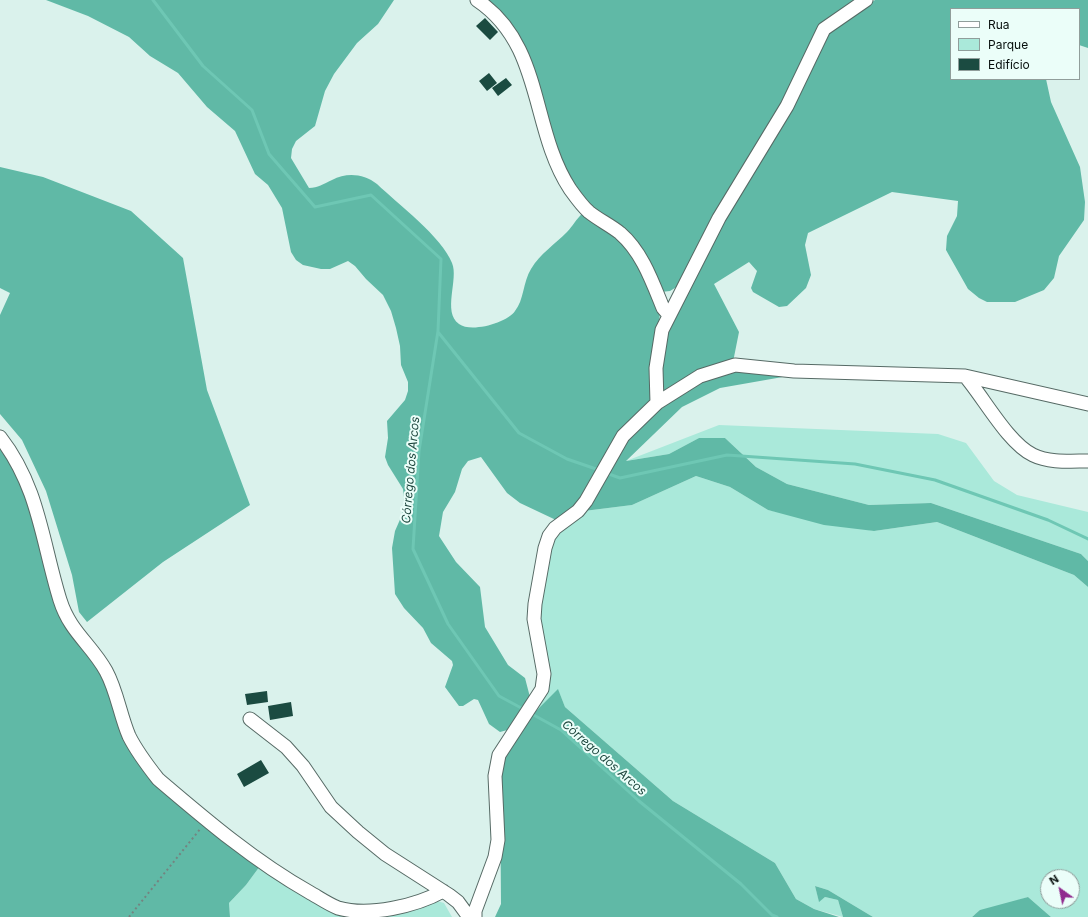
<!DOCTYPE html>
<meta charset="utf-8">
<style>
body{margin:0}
#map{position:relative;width:1088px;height:917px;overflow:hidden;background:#daf2ec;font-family:Inter,sans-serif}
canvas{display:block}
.legend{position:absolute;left:950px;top:8px;width:130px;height:72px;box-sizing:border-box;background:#ebfef9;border:1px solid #909e9b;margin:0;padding:5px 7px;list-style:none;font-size:12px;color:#070f0d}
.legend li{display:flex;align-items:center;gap:8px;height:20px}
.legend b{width:20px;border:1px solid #909e9b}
.north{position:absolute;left:1040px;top:869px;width:40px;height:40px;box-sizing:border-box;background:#ebfef9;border:1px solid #909e9b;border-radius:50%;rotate:327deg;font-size:11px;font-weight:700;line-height:16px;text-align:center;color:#070f0d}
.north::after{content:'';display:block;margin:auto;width:14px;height:18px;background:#902a8f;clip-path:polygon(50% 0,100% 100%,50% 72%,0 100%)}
</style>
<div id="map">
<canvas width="1088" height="917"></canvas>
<ul class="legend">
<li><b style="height:5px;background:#fff"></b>Rua</li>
<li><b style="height:11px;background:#aae9da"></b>Parque</li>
<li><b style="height:11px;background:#1b4b41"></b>Edifício</li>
</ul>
<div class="north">N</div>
</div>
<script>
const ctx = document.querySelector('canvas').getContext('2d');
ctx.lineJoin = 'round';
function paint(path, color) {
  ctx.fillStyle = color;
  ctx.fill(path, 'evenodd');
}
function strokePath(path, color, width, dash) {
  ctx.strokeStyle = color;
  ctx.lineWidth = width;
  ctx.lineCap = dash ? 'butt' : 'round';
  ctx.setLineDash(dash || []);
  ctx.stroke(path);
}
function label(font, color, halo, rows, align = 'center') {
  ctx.font = font + ' Inter,sans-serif';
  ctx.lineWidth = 4;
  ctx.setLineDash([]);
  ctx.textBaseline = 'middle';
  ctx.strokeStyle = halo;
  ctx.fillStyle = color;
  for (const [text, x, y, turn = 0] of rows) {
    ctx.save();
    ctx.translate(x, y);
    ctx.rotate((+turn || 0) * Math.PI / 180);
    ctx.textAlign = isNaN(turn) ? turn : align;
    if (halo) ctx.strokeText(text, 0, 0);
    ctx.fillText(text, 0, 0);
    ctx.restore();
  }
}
paint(new Path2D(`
 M719 425 938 434 966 443 994 481 1017 495 1088 512V561L1081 554 931 503 869 505 787 484 756 467 725 438H699L669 454 626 461Z
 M696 476 730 487 768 510 874 531 937 522 1074 575 1088 587V917H1051L1028 897 974 915 972 917H873L828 890 815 886 819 901 825 897 838 900 843 917 814 909 796 899 775 863 673 801 565 707 558 690 536 711 541 700 539 616 550 539 584 511 632 505ZM1048 877H1072V901H1048Z
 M260 866 334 910 437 901 444 903 452 917H230L229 903 246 885Z`), '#aae9da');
paint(new Path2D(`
 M46 0H394L378 24 357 43 334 74 325 91 315 126 296 141 292 149 291 158 309 188C318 188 323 184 332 180 347 172 364 174 377 184 398 204 442 237 452 263 459 279 442 312 459 324 471 333 507 323 515 311 524 300 523 282 531 269 540 254 555 244 567 232 573 226 576 219 583 213L616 234 636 258 660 309 655 401 578 507 556 520 520 503 507 493 481 457 468 461 462 469 455 492 443 512 439 536 456 562 480 587 485 627 508 665 525 678 531 701 511 729 500 732 489 724 478 700 474 699 463 706H459L445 687 453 665 452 661 431 643 423 628 404 608 395 594 392 548 395 531 402 515 404 497 403 489 388 465 385 457 388 438 387 421 405 400 408 391V382L401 365 400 346 396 328 391 311 383 295 366 279 355 266 348 261 330 269H321L303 265 296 260 291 252 282 208 268 185 255 174 235 131 207 107 178 73 150 56 129 37 88 16Z
 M477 0H858L820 27 784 103 683 283 670 291 661 292 640 256 570 188 524 57Z
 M875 0H1088V48L1079 45V9H951V79H1046L1051 102 1080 167 1085 202 1084 220 1059 256 1054 278 1044 290 1015 302H987L979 298 968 289 946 250 947 236 957 216 958 201 892 192 808 233 805 245 811 275 806 288 787 306 779 307 753 292 751 288 757 271 749 262 714 284 739 332 733 362 659 397 657 381 667 329 723 221 829 33Z
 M0 167 43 177 131 211 183 258 207 390 250 505 163 562 87 622 79 612 72 575 46 491 22 440 0 414V315L10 293 0 288Z
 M736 367 794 375 720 388 682 407 626 461 669 454 699 438H725L756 467 787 484 869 505 931 503 1081 554 1088 561V587L1074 575 937 522 874 531 824 525 768 510 730 487 696 476 632 505 584 511 626 440 657 407 701 378Z
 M0 445 14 469 28 504 44 560 97 664 138 760 260 866 246 885 229 903 230 917H0Z
 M558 689 565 707 673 801 775 863 796 899 814 909 839 917H495L501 904 500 776 507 751 518 734 536 711Z
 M815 886 828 890 873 917H843L838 900 825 897 819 902Z
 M1028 897 1051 917H972L980 910Z`), '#60b9a6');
strokePath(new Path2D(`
 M153 0 203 66 252 110 269 154 315 207 371 195 441 259 438 331 419 451 413 549 448 624 499 696 525 710
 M438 332 519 433 567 459 599 470
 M606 473 620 478 727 455 855 464 935 480 1048 520 1088 539
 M530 713 561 730 639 801 741 884 772 915 777 917`), '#6ec7b4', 3);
paint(new Path2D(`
 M485 18 498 32 490 40 476 26Z
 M489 73 497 83 487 91 479 81Z
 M506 78 512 85 498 96 492 88Z
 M267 691 268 702 247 705 245 694Z
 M291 702 293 716 270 720 268 706Z
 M261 760 269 773 244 787 237 774Z`), '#1b4b41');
const minor = new Path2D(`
 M477 0C544 45 530 128 570 189 575 196 582 206 589 212 599 220 610 225 620 233 642 252 652 281 663 308L669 315
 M965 376C984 398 1008 443 1033 455 1049 463 1071 461 1088 461
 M657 403 700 376 735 365 794 371 965 376 1088 404
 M0 437C39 487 42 542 60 600 70 632 91 644 106 671 117 691 120 715 129 736 137 752 147 765 158 779 205 819 254 861 309 892 318 897 328 904 338 908 369 917 416 906 443 891
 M250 719 286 747 303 766 331 807 358 832 385 854 449 895 458 902 469 917
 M475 917V911L495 857 498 840 495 776 499 755 542 689 544 674 534 619 535 604 545 548 549 536 555 528 578 511 586 501 623 436 657 403 656 368 662 330 719 218 787 106 824 29 866 0`);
strokePath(minor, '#566a65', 15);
strokePath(new Path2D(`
 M129 917 201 828`), '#748480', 2, [2, 3]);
strokePath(minor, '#fff', 13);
label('italic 12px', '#1f483f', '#ebfef9', [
 ["Córrego dos Arcos",411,470,-85],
 ["Córrego dos Arcos",604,758,41]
]);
</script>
